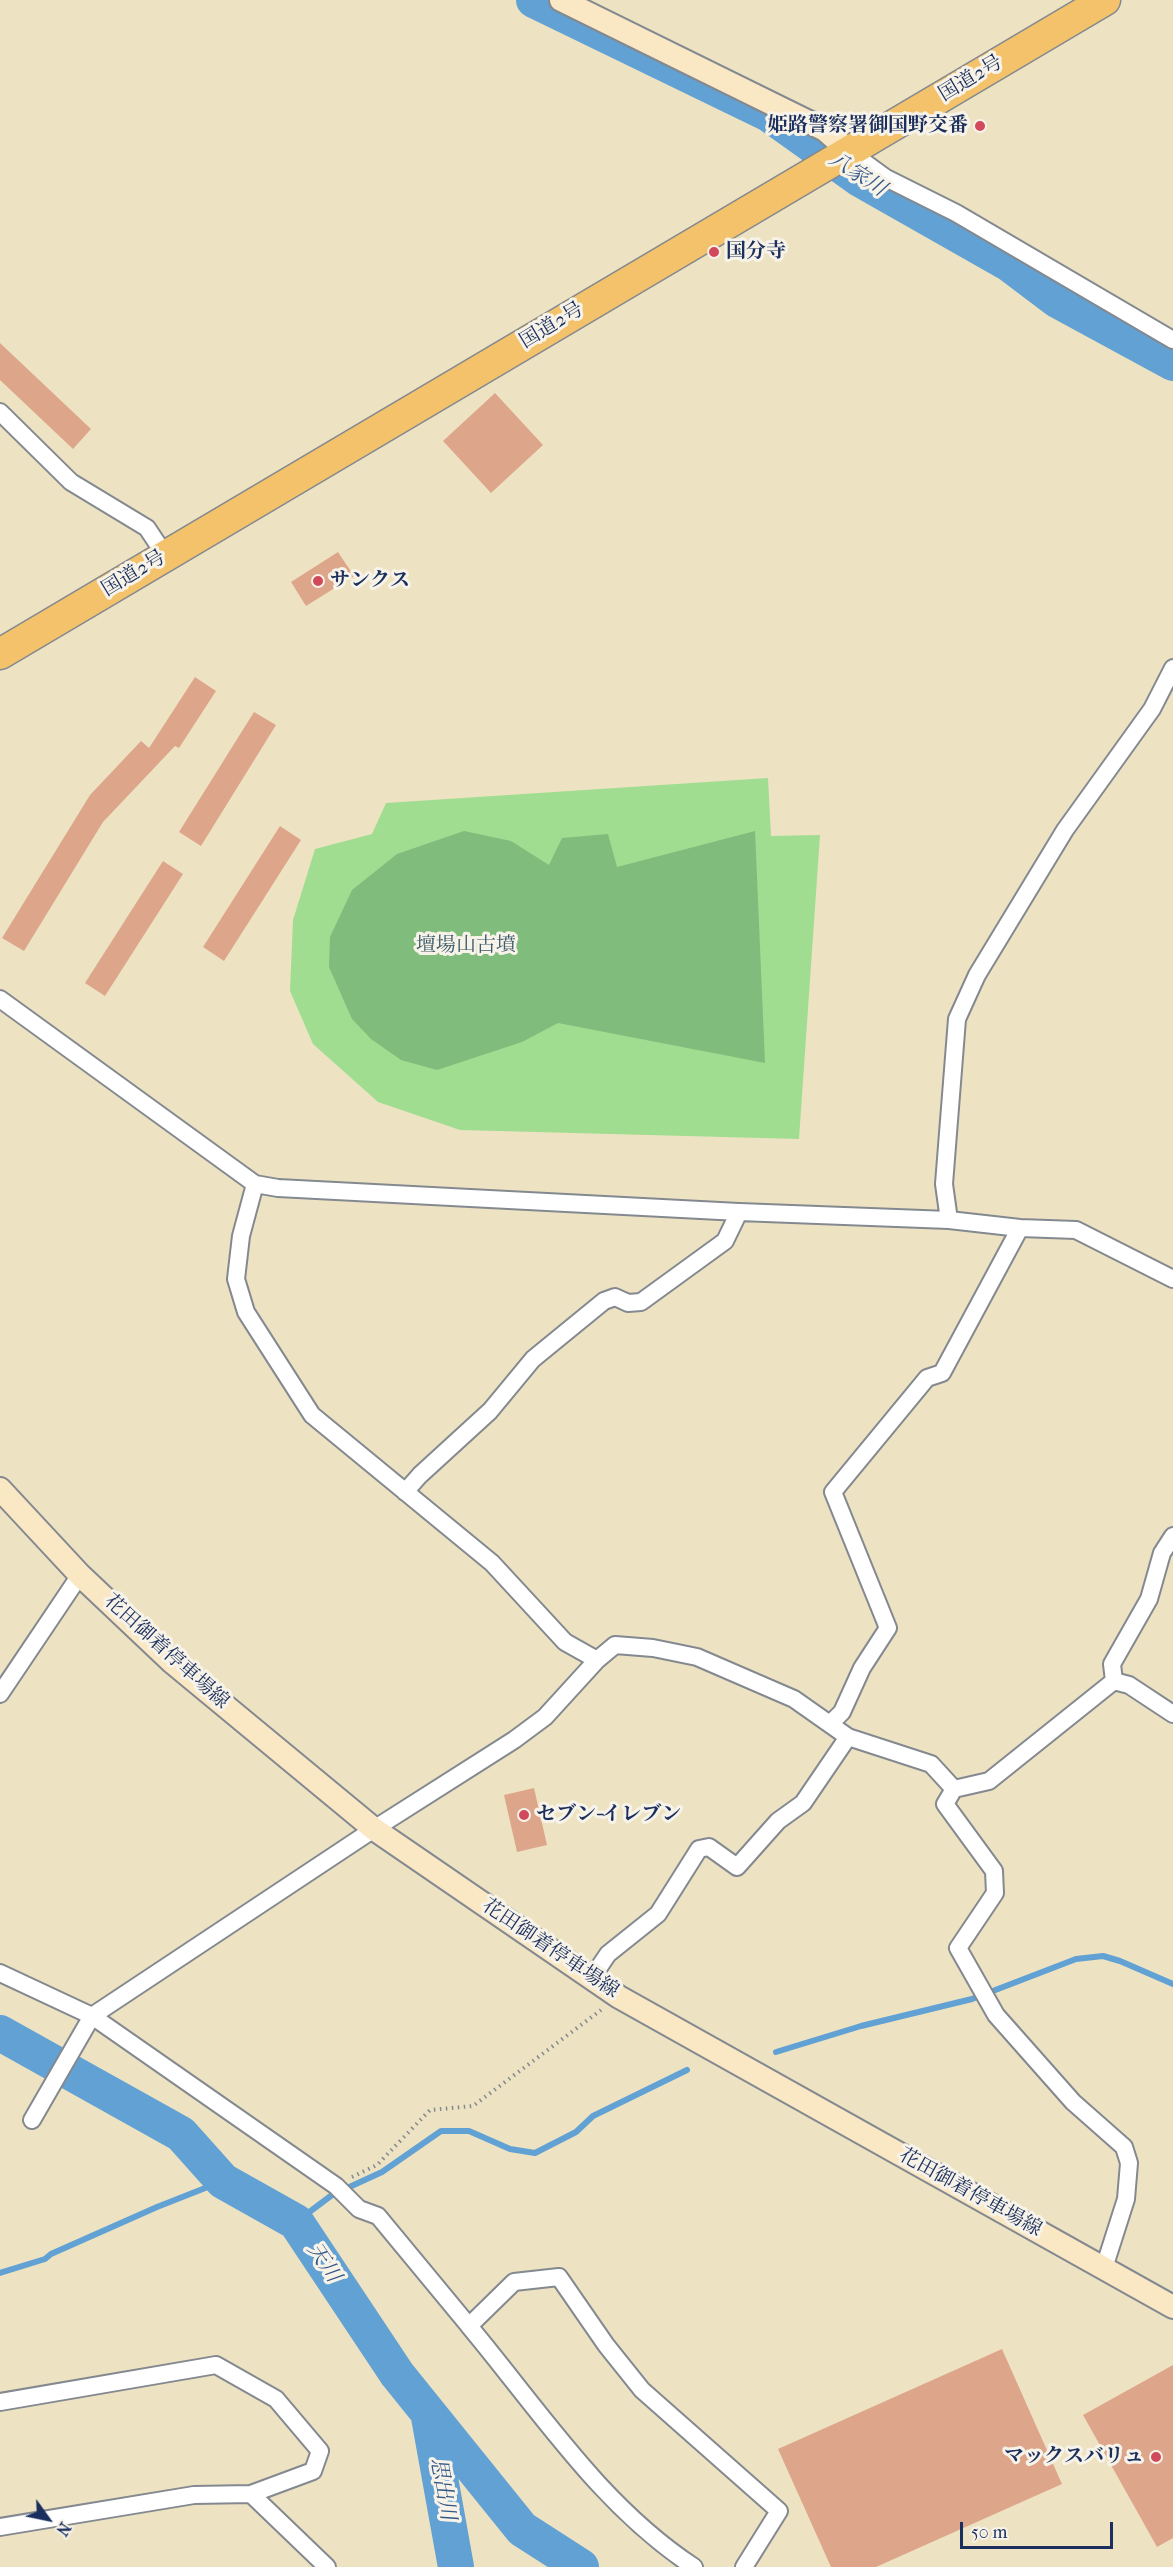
<!DOCTYPE html>
<meta charset="utf-8">
<style>
body{margin:0}
#map{position:relative;width:1173px;height:2567px;overflow:hidden;background:#ede3c3;font-family:"IM FELL French Canon",serif}
canvas{display:block}
.north{position:absolute;left:18px;top:2489px;width:60px;height:60px;-webkit-text-stroke:4px #f7f3e8;paint-order:stroke;rotate:123deg;font-size:16px;font-weight:700;line-height:24px;text-align:center;color:#1b2f5e}
.north::after{content:'';display:block;margin:auto;width:21px;height:27px;background:#1b2f5e;clip-path:polygon(50% 0,100% 100%,50% 72%,0 100%)}
.scale{position:absolute;left:960px;top:2522px;width:153px;height:27px;box-sizing:border-box;border:3px solid #1b2f5e;border-top:0;padding-left:8px;font-size:18px;line-height:21px;white-space:nowrap;color:#1b2f5e;-webkit-text-stroke:4px #f7f3e8;paint-order:stroke}
</style>
<div id="map">
<canvas width="1173" height="2567"></canvas>
<div class="north">N</div>
<div class="scale">50 m</div>
</div>
<script>
const ctx = document.querySelector('canvas').getContext('2d');
ctx.lineJoin = 'round';
function paint(path, color) {
  ctx.fillStyle = color;
  ctx.fill(path, 'evenodd');
}
function strokePath(path, color, width, dash) {
  ctx.strokeStyle = color;
  ctx.lineWidth = width;
  ctx.lineCap = dash ? 'butt' : 'round';
  ctx.setLineDash(dash || []);
  ctx.stroke(path);
}
function label(font, color, halo, rows, align = 'center') {
  ctx.font = font + ' "IM FELL French Canon","Noto Serif JP",serif';
  ctx.lineWidth = 6;
  ctx.setLineDash([]);
  ctx.textBaseline = 'middle';
  ctx.strokeStyle = halo;
  ctx.fillStyle = color;
  for (const [text, x, y, turn = 0] of rows) {
    ctx.save();
    ctx.translate(x, y);
    ctx.rotate((+turn || 0) * Math.PI / 180);
    ctx.textAlign = isNaN(turn) ? turn : align;
    if (halo) ctx.strokeText(text, 0, 0);
    ctx.fillText(text, 0, 0);
    ctx.restore();
  }
}
paint(new Path2D(`
 M768 778 771 836 820 835 799 1139 460 1130 378 1102 313 1044 290 991 293 920 315 849 372 834 386 803Z`), '#a0dd91');
paint(new Path2D(`
 M464 831 511 841 549 865 562 838 608 834 617 867 755 831 765 1063 558 1023 522 1042 437 1070 401 1060 371 1039 352 1019 329 967 330 937 352 890 397 854Z`), '#80bc7b');
strokePath(new Path2D(`
 M776 2052 861 2026 972 1999 1076 1959 1103 1956 1120 1961 1173 1984
 M296 2222 332 2195 382 2172 441 2131H469L510 2149 535 2153 576 2132 593 2116 687 2070
 M0 2273 45 2259 51 2254 157 2207 223 2181`), '#61a1d3', 6);
strokePath(new Path2D(`
 M534 0 769 114 860 179 1008 263 1057 300 1173 363
 M0 2033 181 2134 223 2181 296 2222 397 2374 522 2529 581 2567
 M429 2417 456 2567`), '#61a1d3', 36);
paint(new Path2D(`
 M0 343 91 429 73 449 0 380Z
 M495 393 543 445 491 493 443 441Z
 M338 552 354 576 306 606 291 582Z
 M195 677 216 691 179 748 175 746 103 822 24 951 2 938 90 795 141 741 149 748Z
 M254 712 276 725 201 846 179 832Z
 M280 826 301 840 224 961 203 947Z
 M163 861 183 874 105 996 85 983Z
 M534 1788 547 1845 517 1852 504 1795Z
 M1002 2349 1062 2484 876 2567H831L778 2449Z
 M1173 2365V2538L1157 2547 1083 2415Z`), '#dda68a');
const street = new Path2D(`
 M849 151 886 178 956 213 1173 340
 M0 412 71 482 147 528 165 555
 M0 999 255 1184 278 1188 739 1212 949 1220 1020 1228 1076 1230 1173 1279
 M255 1184 241 1236 236 1279 246 1312 312 1415 492 1563 565 1642 597 1660
 M949 1220 944 1184 957 1019 977 975 1065 830 1152 709 1173 668
 M405 1492 420 1475 490 1411 533 1359 604 1301 615 1297 628 1303 641 1302 725 1241 739 1212
 M1114 1681 1112 1664 1149 1599 1162 1553 1173 1536
 M1114 1681 1129 1685 1173 1714
 M0 1694 80 1575
 M830 1724 842 1712 862 1668 888 1628 833 1492 927 1378 942 1373 1020 1228
 M0 1973 92 2016 336 2186 359 2209 378 2216 469 2326 514 2282 559 2277 606 2345 642 2390 779 2511 744 2567
 M591 1979 608 1954 658 1914 699 1849 709 1847 737 1867 778 1821 803 1803 848 1737
 M32 2120 92 2016 374 1829 514 1740 545 1717 597 1660 615 1645 653 1648 697 1657 794 1699 848 1737 931 1764 954 1789
 M1104 2268 1126 2199 1129 2163 1124 2147 1073 2102 996 2015 958 1948 995 1893 994 1871 945 1804 954 1789 989 1781 1114 1681
 M469 2326C540 2411 601 2506 694 2567
 M0 2402 216 2365 276 2399 320 2451 313 2471 251 2494 194 2495 0 2527
 M251 2494 327 2567`);
const secondary = new Path2D(`
 M561 0 825 130 849 151
 M0 1489 80 1575 172 1662 374 1829 619 1997 1173 2307`);
const highway = new Path2D(`
 M0 654 1105 0`);
strokePath(street, '#848990', 20);
strokePath(secondary, '#848990', 26);
strokePath(highway, '#848990', 33);
strokePath(new Path2D(`
 M352 2177 377 2165 430 2110 473 2106 601 2010`), '#848990', 4, [1.5, 4.5]);
strokePath(street, '#fff', 16);
strokePath(secondary, '#fae7c3', 22);
strokePath(highway, '#f3c26a', 30);
for (const [x, y, r, color] of [
 [980,126,6,"#d1495b"],
 [714,252,6,"#d1495b"],
 [318,581,6,"#d1495b"],
 [524,1815,6,"#d1495b"],
 [1156,2457,6,"#d1495b"]
]) {
  const dot = new Path2D();
  dot.arc(x, y, r, 0, 2 * Math.PI);
  ctx.fillStyle = color;
  ctx.fill(dot);
  strokePath(dot, '#f7f3e8', 2);
}
label('20px', '#1b2f5e', '#f7f3e8', [
 ["国道2号",971,79,-31],
 ["国道2号",552,326,-31],
 ["国道2号",134,574,-31],
 ["花田御着停車場線",166,1652,42],
 ["花田御着停車場線",550,1949,34],
 ["花田御着停車場線",970,2193,29]
]);
label('bold 20px', '#1b2f5e', '#f7f3e8', [
 ["姫路警察署御国野交番",968,126,"right"],
 ["国分寺",726,252],
 ["サンクス",330,581],
 ["セブン-イレブン",536,1815],
 ["マックスバリュ",1144,2457,"right"]
], 'left');
label('20px', '#3c5a6b', '#f7f3e8', [
 ["壇場山古墳",466,946]
]);
label('italic 21px', '#345787', '#f7f3e8', [
 ["八家川",857,175,33],
 ["天川",323,2263,56],
 ["思出川",442,2489,80]
]);
</script>
